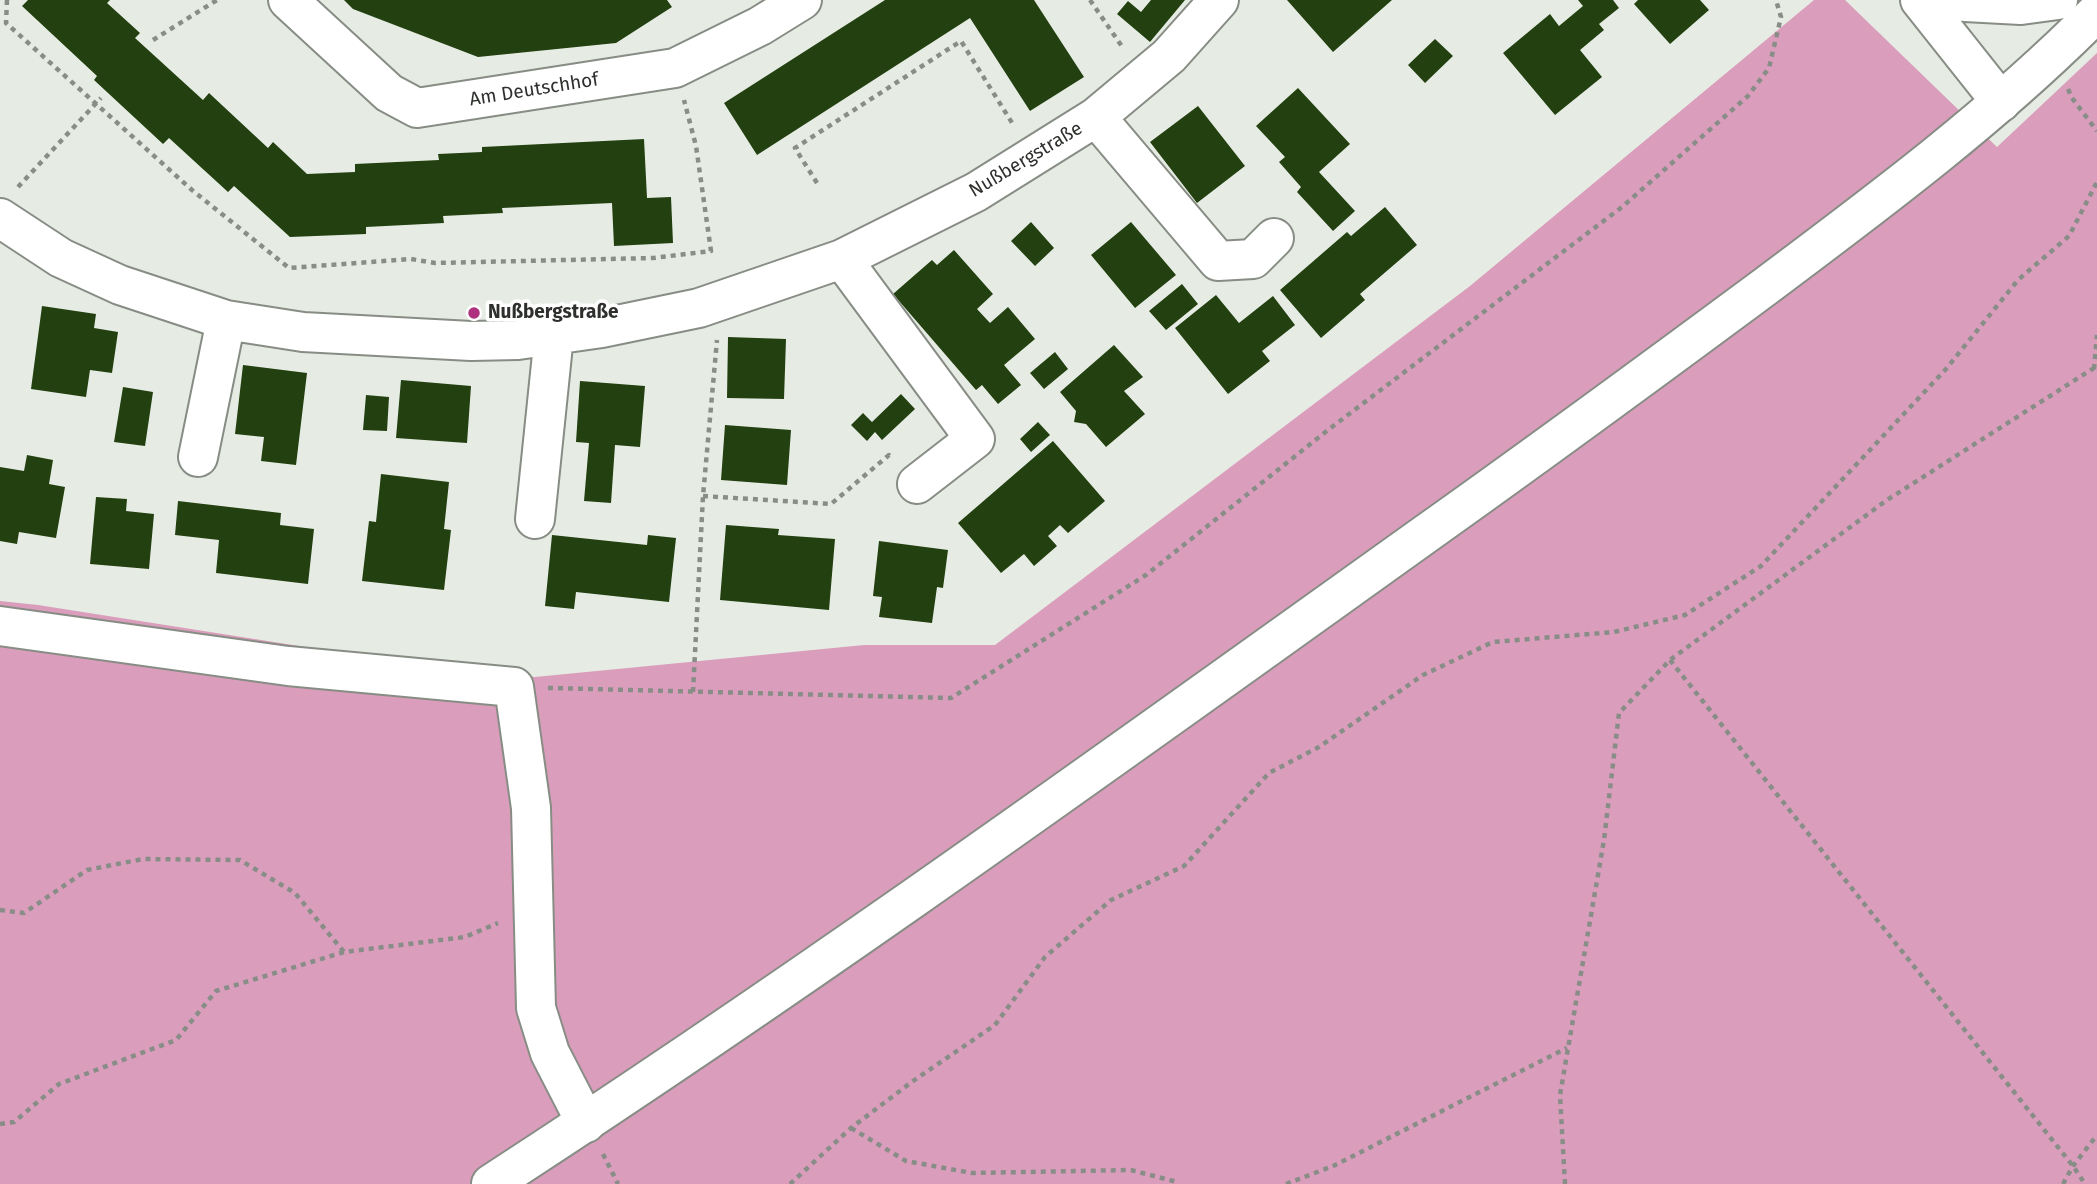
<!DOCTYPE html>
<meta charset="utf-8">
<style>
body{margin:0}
canvas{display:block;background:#e6ece3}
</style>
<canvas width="2097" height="1184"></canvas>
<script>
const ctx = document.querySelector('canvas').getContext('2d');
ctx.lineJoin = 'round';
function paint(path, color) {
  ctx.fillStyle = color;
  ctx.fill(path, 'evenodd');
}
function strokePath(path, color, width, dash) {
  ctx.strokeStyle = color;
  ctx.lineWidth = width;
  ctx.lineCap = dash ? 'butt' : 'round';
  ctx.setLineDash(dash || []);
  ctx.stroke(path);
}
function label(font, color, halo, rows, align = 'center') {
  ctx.font = font + ' "Fira Sans",sans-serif';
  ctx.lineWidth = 7;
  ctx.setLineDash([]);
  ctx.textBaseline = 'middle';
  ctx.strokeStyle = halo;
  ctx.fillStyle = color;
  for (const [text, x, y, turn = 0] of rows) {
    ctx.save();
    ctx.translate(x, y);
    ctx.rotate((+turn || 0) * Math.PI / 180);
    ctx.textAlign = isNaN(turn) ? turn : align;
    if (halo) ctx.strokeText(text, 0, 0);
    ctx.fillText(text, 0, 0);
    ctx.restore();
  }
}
paint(new Path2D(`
 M1814 0H1845L1997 147 2097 53V1184H0V601L38 605 395 661 535 677 864 645H995L1470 286Z`), '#da9ebc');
paint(new Path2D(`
 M28 0H110L107 3 140 33 135 38 203 100 209 93 268 148 273 142 307 174 355 172V164L439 160 438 154 482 152V147L644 139 647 198 671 197 673 243 614 246 612 203 502 208 503 213 443 216 444 223 366 227V234L290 237 234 186 228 192 169 138 163 144 94 80 97 76 22 6Z
 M344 0H667L672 7 616 43 478 57 353 9Z
 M885 0H1034L1084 77 1030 111 970 18 757 155 724 103Z
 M1151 0H1185L1150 42 1117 14 1128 1 1141 12Z
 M1287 0H1392L1333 52Z
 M1578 0H1613L1619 8 1599 24 1604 30 1580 50 1602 77 1555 115 1503 53 1550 14 1559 26 1583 6Z
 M1638 0H1700L1709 10 1670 44 1634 4Z
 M1435 39 1453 56 1425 83 1408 65Z
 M1298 88 1350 144 1319 172 1355 211 1333 231 1297 192 1301 187 1279 162 1285 157 1256 126Z
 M1198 106 1245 166 1197 203 1150 142Z
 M1385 207 1417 245 1360 294 1365 300 1321 338 1280 290 1347 232 1351 236Z
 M1031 222 1054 248 1035 266 1011 241Z
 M1131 222 1176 275 1135 308 1091 255Z
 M954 250 993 294 977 309 990 323 1008 307 1035 339 1004 365 1021 385 998 404 982 385 976 390 893 294 932 260 937 265Z
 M1182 284 1198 304 1166 330 1149 311Z
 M1216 295 1239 323 1273 296 1295 325 1262 351 1270 361 1228 394 1175 328Z
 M42 306 96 314 94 328 118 332 112 373 90 370 86 397 31 389Z
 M728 337 786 339 784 399 727 398Z
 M1114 345 1143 377 1124 391 1145 414 1106 447 1086 424 1074 422 1076 411 1060 392Z
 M1055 352 1068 369 1044 389 1030 373Z
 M243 365 307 373 296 465 261 461 264 437 235 434Z
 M401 380 471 386 467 443 396 438Z
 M580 381 645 386 640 447 615 445 611 503 584 501 589 443 576 442Z
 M123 387 153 392 145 446 114 442Z
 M901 394 915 409 882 440 875 432 867 441 851 425 863 413 872 422Z
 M366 395 389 397 387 431 363 430Z
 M1038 422 1050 435 1031 452 1020 439Z
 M725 425 791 430 787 485 721 480Z
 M1053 441 1105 501 1068 533 1060 525 1048 536 1057 546 1034 566 1024 554 1001 573 958 523Z
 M27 455 53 460 49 484 65 487 56 538 19 532 17 544 0 541V467L24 471Z
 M381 474 449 482 444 529 451 530 444 590 362 581 369 521 376 522Z
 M96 497 127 499 126 511 154 514 149 569 90 564Z
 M178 501 281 513 280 525 314 529 308 584 216 573 219 540 175 535Z
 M726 525 779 529 778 535 835 539 829 610 720 600Z
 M552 535 647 545 648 535 676 538 669 602 576 592 574 609 545 606Z
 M879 541 948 550 943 588 937 587 932 623 879 617 882 597 873 596Z`), '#234010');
const minor = new Path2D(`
 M288 0 389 93 417 108 675 68 760 26 802 0
 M1920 0 2001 102
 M1961 0 1965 2 2021 5 2058 0
 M1096 117 1218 261 1253 259 1274 238
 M0 218 61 258 120 285 226 320 303 332 471 341 518 340 602 328 699 308 842 259 976 192 1096 117 1169 56 1219 0
 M842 259 975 439 917 484
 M198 457 226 320
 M535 519 554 335
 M0 626 288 666 514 687 531 808 536 1008 550 1053 586 1123`);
const major = new Path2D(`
 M491 1184C810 977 1118 754 1427 533 1541 452 1654 369 1766 286 1881 200 1996 114 2097 12`);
strokePath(minor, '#878d84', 42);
strokePath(major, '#878d84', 42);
strokePath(new Path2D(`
 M7 0 6 23 192 190 289 268 411 259 435 263 653 258 711 251 696 146 684 100
 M1090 0 1123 48
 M153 40 217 0
 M2068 89 2072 98 2097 131
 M817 183 795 148 961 41 1014 126
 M18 187 101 98
 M2094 369 2097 335
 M703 496 831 504 889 455 892 458
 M1670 660 2073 1166 2085 1184
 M548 688 951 698 1146 575 1328 430 1622 207 1748 96 1769 68 1781 17 1776 0
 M693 692 703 496 717 340
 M0 910 24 913 87 870 143 859 240 860 295 893 344 952
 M0 1124 14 1122 59 1084 176 1040 216 991 344 952 465 937 498 923
 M851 1128 906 1161 972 1173 1131 1170 1177 1182 1178 1184
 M603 1154 618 1184
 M790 1184 851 1128 913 1081 995 1025 1045 957 1111 900 1184 866 1269 773 1319 747 1423 675 1493 642 1614 632 1685 615 1761 566 1946 369 2018 280 2069 236 2097 182
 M1286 1184 1333 1166 1567 1048
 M1565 1184 1560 1095 1604 840 1619 713 1670 660 1887 500 2097 366
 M2063 1184 2073 1166 2097 1135`), '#898d87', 4.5, [5, 5]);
strokePath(minor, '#fff', 38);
strokePath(major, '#fff', 38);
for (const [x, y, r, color] of [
 [474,313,7,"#af307e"]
]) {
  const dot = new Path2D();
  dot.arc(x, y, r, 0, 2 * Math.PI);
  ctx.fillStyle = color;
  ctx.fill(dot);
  strokePath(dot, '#fff', 2.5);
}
label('19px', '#2d302c', '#fff', [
 ["Am Deutschhof",534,90,-9],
 ["Nußbergstraße",1026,160,-31]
]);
label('bold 19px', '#2d302c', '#fff', [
 ["Nußbergstraße",488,313]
], 'left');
</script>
